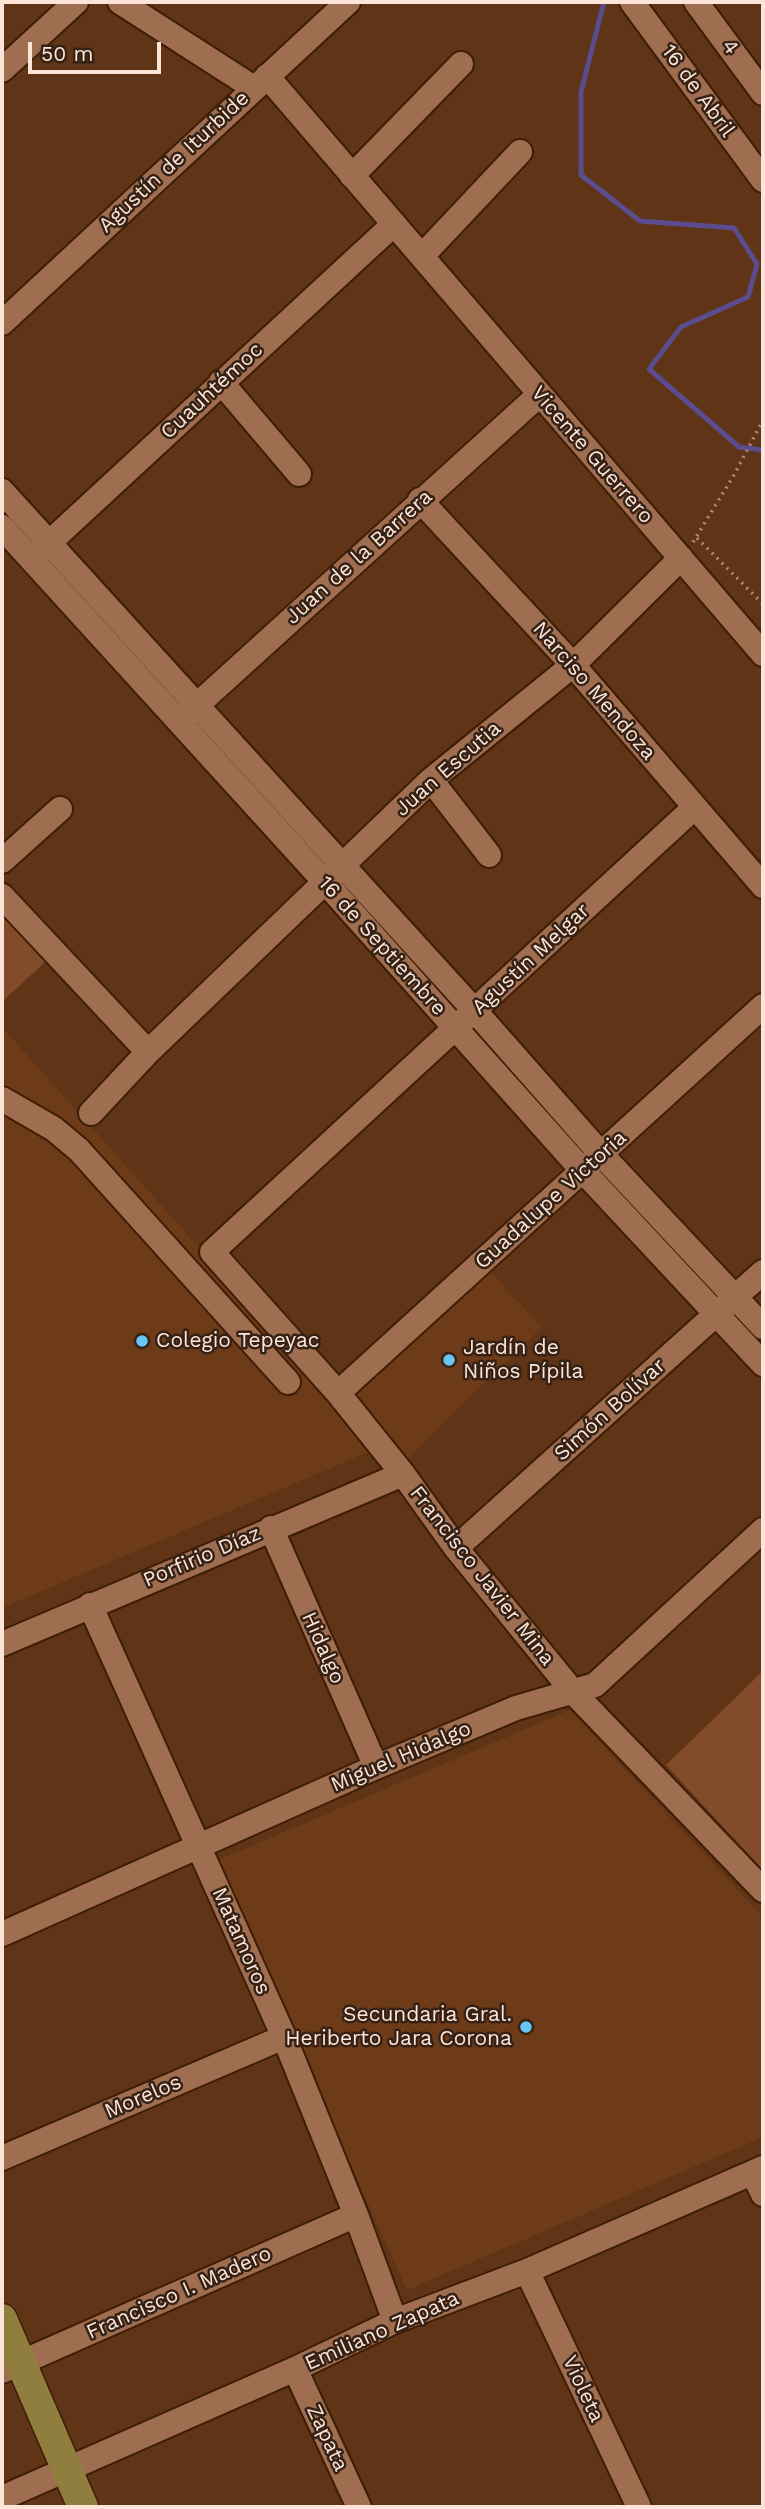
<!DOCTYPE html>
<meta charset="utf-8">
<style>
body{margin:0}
#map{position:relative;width:765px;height:2509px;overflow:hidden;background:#603416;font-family:"Work Sans",sans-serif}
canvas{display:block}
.frame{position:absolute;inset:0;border:4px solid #fce5d8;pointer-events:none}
.scale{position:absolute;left:28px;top:42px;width:133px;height:32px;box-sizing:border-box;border:4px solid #fce5d8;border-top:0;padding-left:9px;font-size:21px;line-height:24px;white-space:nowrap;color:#fce5d8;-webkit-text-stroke:5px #362215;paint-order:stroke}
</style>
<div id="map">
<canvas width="765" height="2509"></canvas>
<div class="frame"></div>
<div class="scale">50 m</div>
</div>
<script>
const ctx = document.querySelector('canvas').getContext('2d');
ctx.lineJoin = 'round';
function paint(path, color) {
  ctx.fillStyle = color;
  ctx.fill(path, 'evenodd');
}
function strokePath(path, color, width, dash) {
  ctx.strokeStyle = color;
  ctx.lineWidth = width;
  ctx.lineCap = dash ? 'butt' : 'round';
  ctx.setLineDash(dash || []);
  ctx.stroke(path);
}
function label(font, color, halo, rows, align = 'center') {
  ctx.font = font + ' "Work Sans",sans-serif';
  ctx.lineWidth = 5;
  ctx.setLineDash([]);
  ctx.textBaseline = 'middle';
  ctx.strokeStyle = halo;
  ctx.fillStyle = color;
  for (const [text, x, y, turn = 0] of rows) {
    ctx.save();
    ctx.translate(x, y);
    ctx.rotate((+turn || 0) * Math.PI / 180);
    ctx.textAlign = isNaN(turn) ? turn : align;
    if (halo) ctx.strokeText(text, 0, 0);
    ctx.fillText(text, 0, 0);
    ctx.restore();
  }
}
paint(new Path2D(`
 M2 1027 378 1448 2 1608Z
 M490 1272 542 1327 406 1459 352 1394Z
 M570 1710 763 1917V2137L407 2290 214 1862Z`), '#6e3b18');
paint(new Path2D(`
 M2 912 47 960 2 1002Z
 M763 1671V1870L666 1765Z`), '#824c2a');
strokePath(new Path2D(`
 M604 2 581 92V175L640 221 734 228 757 264 748 297 681 327 649 369 739 447 763 450`), '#5a4c8d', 5);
const minor = new Path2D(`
 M120 2 254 88
 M632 2 763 180
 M696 2 763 93
 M2 70 76 2
 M267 76 763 654
 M352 176 461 64
 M422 256 520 152
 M2 323 348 2
 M221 382 299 474
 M2 491 475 1011 601 1154 763 1327
 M420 500 573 665 763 886
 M2 527 325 882 583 1171 763 1364
 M37 554 394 224
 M185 716 540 394
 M431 780 489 855
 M695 807 212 1252 338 1393 403 1474 456 1548 574 1693 763 1890
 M2 861 60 809
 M2 896 148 1052
 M2 1099 54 1129 79 1150 288 1382
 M91 1113 148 1052 431 780 573 665 681 558
 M338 1393 763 1006
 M271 1528 376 1767
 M456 1548 763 1272
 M90 1605 284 2037 356 2215 395 2321
 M2 1644 403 1474
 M2 1934 376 1767 516 1708 595 1685 763 1530
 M2 2158 284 2037
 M753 2173 763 2194
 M527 2271 639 2507
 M295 2369 359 2507
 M2 2371 356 2215
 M2 2498 295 2369 395 2321 527 2271 763 2168`);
const major = new Path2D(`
 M2 2319 83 2507`);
strokePath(minor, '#3e1d06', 28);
strokePath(major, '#3e1d06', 33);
strokePath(new Path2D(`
 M697 538 763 604
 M693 542 734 475 763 420`), '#ae8c77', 3.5, [2, 5]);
strokePath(minor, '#9f6e50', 24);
strokePath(major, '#8f7e3d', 30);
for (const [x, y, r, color] of [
 [142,1341,7,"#69c4f1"],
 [449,1360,7,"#69c4f1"],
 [526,2027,7,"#69c4f1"]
]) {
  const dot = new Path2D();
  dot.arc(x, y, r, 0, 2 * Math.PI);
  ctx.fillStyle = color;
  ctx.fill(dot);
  strokePath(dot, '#362215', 2.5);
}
label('21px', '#fce5d8', '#362215', [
 ["4",730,47,54],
 ["16 de Abril",698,91,54],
 ["Agustín de Iturbide",174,162,-43],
 ["Cuauhtémoc",212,391,-43],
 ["Vicente Guerrero",592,455,49],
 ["Juan de la Barrera",359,557,-42],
 ["Narciso Mendoza",594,691,49],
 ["Juan Escutia",448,769,-41],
 ["16 de Septiembre",382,946,48],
 ["Agustín Melgar",531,959,-43],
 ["Guadalupe Victoria",551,1200,-42],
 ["Simón Bolívar",610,1410,-42],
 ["Porfirio Díaz",202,1557,-23],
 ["Francisco Javier Mina",482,1576,52],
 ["Hidalgo",323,1648,66],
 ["Miguel Hidalgo",401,1757,-23],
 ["Matamoros",241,1941,66],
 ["Morelos",143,2097,-23],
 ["Francisco I. Madero",179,2293,-24],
 ["Emiliano Zapata",382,2331,-24],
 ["Violeta",583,2389,65],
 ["Zapata",327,2438,65]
]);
label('21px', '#fce5d8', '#362215', [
 ["Colegio Tepeyac",156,1341],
 ["Jardín de",463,1348],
 ["Niños Pípila",463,1372],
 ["Secundaria Gral.",512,2015,"right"],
 ["Heriberto Jara Corona",512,2039,"right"]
], 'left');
</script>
